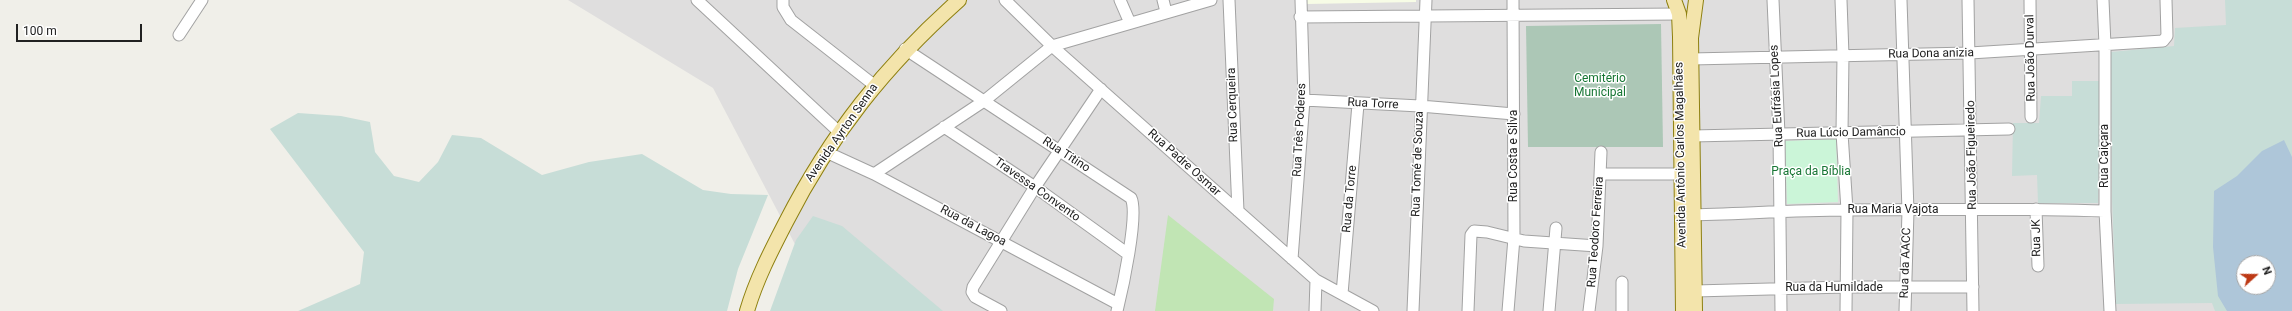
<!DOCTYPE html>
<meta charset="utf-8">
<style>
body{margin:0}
#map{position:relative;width:2292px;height:311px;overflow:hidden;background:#f0efe9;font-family:Roboto,sans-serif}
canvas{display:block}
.north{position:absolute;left:2236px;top:255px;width:40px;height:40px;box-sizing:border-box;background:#fff;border:1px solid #a6a6a6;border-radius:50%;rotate:69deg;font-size:11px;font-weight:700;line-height:16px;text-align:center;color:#212121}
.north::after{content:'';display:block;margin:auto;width:14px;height:18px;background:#bd3915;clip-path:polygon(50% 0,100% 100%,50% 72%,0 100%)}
.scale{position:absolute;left:16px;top:24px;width:126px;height:18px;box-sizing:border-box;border:2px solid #212121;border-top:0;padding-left:5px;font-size:12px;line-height:14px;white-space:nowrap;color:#212121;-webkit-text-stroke:3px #fff;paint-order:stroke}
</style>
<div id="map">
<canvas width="2292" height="311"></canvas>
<div class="north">N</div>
<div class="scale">100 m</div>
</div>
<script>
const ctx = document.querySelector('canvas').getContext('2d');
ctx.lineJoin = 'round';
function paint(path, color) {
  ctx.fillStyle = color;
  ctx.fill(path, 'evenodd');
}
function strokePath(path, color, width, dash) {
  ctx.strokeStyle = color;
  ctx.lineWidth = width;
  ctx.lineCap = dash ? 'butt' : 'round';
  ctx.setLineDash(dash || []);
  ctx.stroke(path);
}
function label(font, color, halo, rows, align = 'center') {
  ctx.font = font + ' Roboto,sans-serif';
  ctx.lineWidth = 3;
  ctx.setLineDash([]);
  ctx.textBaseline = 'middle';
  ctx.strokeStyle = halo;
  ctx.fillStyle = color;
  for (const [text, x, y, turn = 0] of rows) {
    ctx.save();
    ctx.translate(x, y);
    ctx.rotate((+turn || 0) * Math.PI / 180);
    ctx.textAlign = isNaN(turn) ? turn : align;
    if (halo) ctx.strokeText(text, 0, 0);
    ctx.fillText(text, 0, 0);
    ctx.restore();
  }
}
paint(new Path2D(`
 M568 0H2292V311H830L713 88ZM2244 263H2268V287H2244Z`), '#dfdede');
paint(new Path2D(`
 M1307 0H1416V2L1307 4Z`), '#f7fce6');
paint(new Path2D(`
 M1168 215 1274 299 1273 311H1155Z`), '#c1e5b4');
paint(new Path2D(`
 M2225 0H2292V311H2215L2212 303 2116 304 2112 199 2111 52 2174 46 2175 28 2226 25ZM2244 263H2268V287H2244Z
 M2072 81H2101L2098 203H2038L2037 175 2012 176 2013 123H2039L2041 96H2072Z
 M298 113 341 116 370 122 375 152 394 176 419 182 438 162 452 135 481 138 542 175 589 162 642 154 703 190 731 194 768 195 738 269 727 311H298L360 284 364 252 270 129Z
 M813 216 842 226 943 311H770L796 240Z`), '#c7ddd7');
paint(new Path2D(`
 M1661 24 1663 147H1528L1526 26Z`), '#acc7b6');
paint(new Path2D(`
 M1836 139 1838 202 1787 204 1785 141Z`), '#cbf5d8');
paint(new Path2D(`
 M2284 140 2292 157V311H2227L2218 296 2213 247 2214 191 2237 176 2262 151ZM2244 263H2268V287H2244Z`), '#aec6d9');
const minor = new Path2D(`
 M697 0 839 132
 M783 0V7L791 20 874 85
 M1005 0 1052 46 1316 280 1373 311
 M1120 0 1130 23
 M1163 0 1166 12
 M1229 0 1238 211
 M1773 0 1779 134 1781 311
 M1841 0 1843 55 1842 133 1847 210 1846 311
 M1901 0 1908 211 1905 311
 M1968 0 1973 311
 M2030 0 2031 117
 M2103 0 2105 45V211L2110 311
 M1300 17C1426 17 1552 15 1679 14
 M179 35 202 0
 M905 49 1131 198C1139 214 1122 291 1117 311
 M1691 59 1970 53 2163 41 2167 36 2166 0
 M1304 100 1420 106 1514 114
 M944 127 1035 187 1128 254
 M1692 136 2009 129
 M826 152 874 174 1118 304
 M874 174 984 101 1052 46 1211 0
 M1601 174H1682
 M2036 209 2038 266
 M1686 215C1739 214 1793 210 1847 210 1933 209 2019 208 2105 211
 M1292 259 1304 100 1301 0
 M1622 282V311
 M1695 291 1845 287H1973
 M1342 294 1358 104
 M1001 311 975 297 972 292 973 287 1035 187 1101 89
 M1315 311 1316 280
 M1413 311 1426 0
 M1468 311 1471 235 1474 231 1487 232 1524 241 1597 246
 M1508 311 1514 238 1513 0
 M1549 311 1556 228
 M1589 311 1597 246 1601 152`);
const major = new Path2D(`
 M1674 0 1679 14 1680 37 1683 311
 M747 311C756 280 771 251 786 222 831 134 885 66 959 0
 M1695 311 1691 38 1696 0`);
strokePath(minor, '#a2a2a2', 13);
strokePath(major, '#8e8010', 16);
strokePath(minor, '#fff', 11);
strokePath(major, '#f3e4ab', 14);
label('12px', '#212121', '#fff', [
 ["Rua Dona anizia",1931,54,-1],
 ["Rua João Durval",2031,58,-91],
 ["Rua Eufrásia Lopes",1777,96,-93],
 ["Rua Torre",1373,104,3],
 ["Rua Cerqueira",1233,105,-92],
 ["Rua Três Poderes",1300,130,-87],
 ["Avenida Ayrton Senna",842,133,-55],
 ["Rua Lúcio Damâncio",1851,133,-1],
 ["Rua Titino",1066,155,33],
 ["Avenida Antônio Carlos Magalhães",1681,155,-91],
 ["Rua João Figueiredo",1972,155,-91],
 ["Rua Costa e Silva",1514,156,-90],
 ["Rua Caiçara",2105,156,-90],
 ["Rua Padre Osmar",1184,163,42],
 ["Rua Tomé de Souza",1418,164,-88],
 ["Travessa Convento",1037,190,35],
 ["Rua da Torre",1350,199,-85],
 ["Rua Maria Vajota",1893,210],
 ["Rua da Lagoa",973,226,28],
 ["Rua Teodoro Ferreira",1596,232,-86],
 ["Rua JK",2037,238,-91],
 ["Rua da AACC",1906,263,-88],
 ["Rua da Humildade",1834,288]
]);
label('12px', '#177634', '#fff', [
 ["Cemitério",1600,79],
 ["Municipal",1600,93],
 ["Praça da Bíblia",1811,172]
]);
</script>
